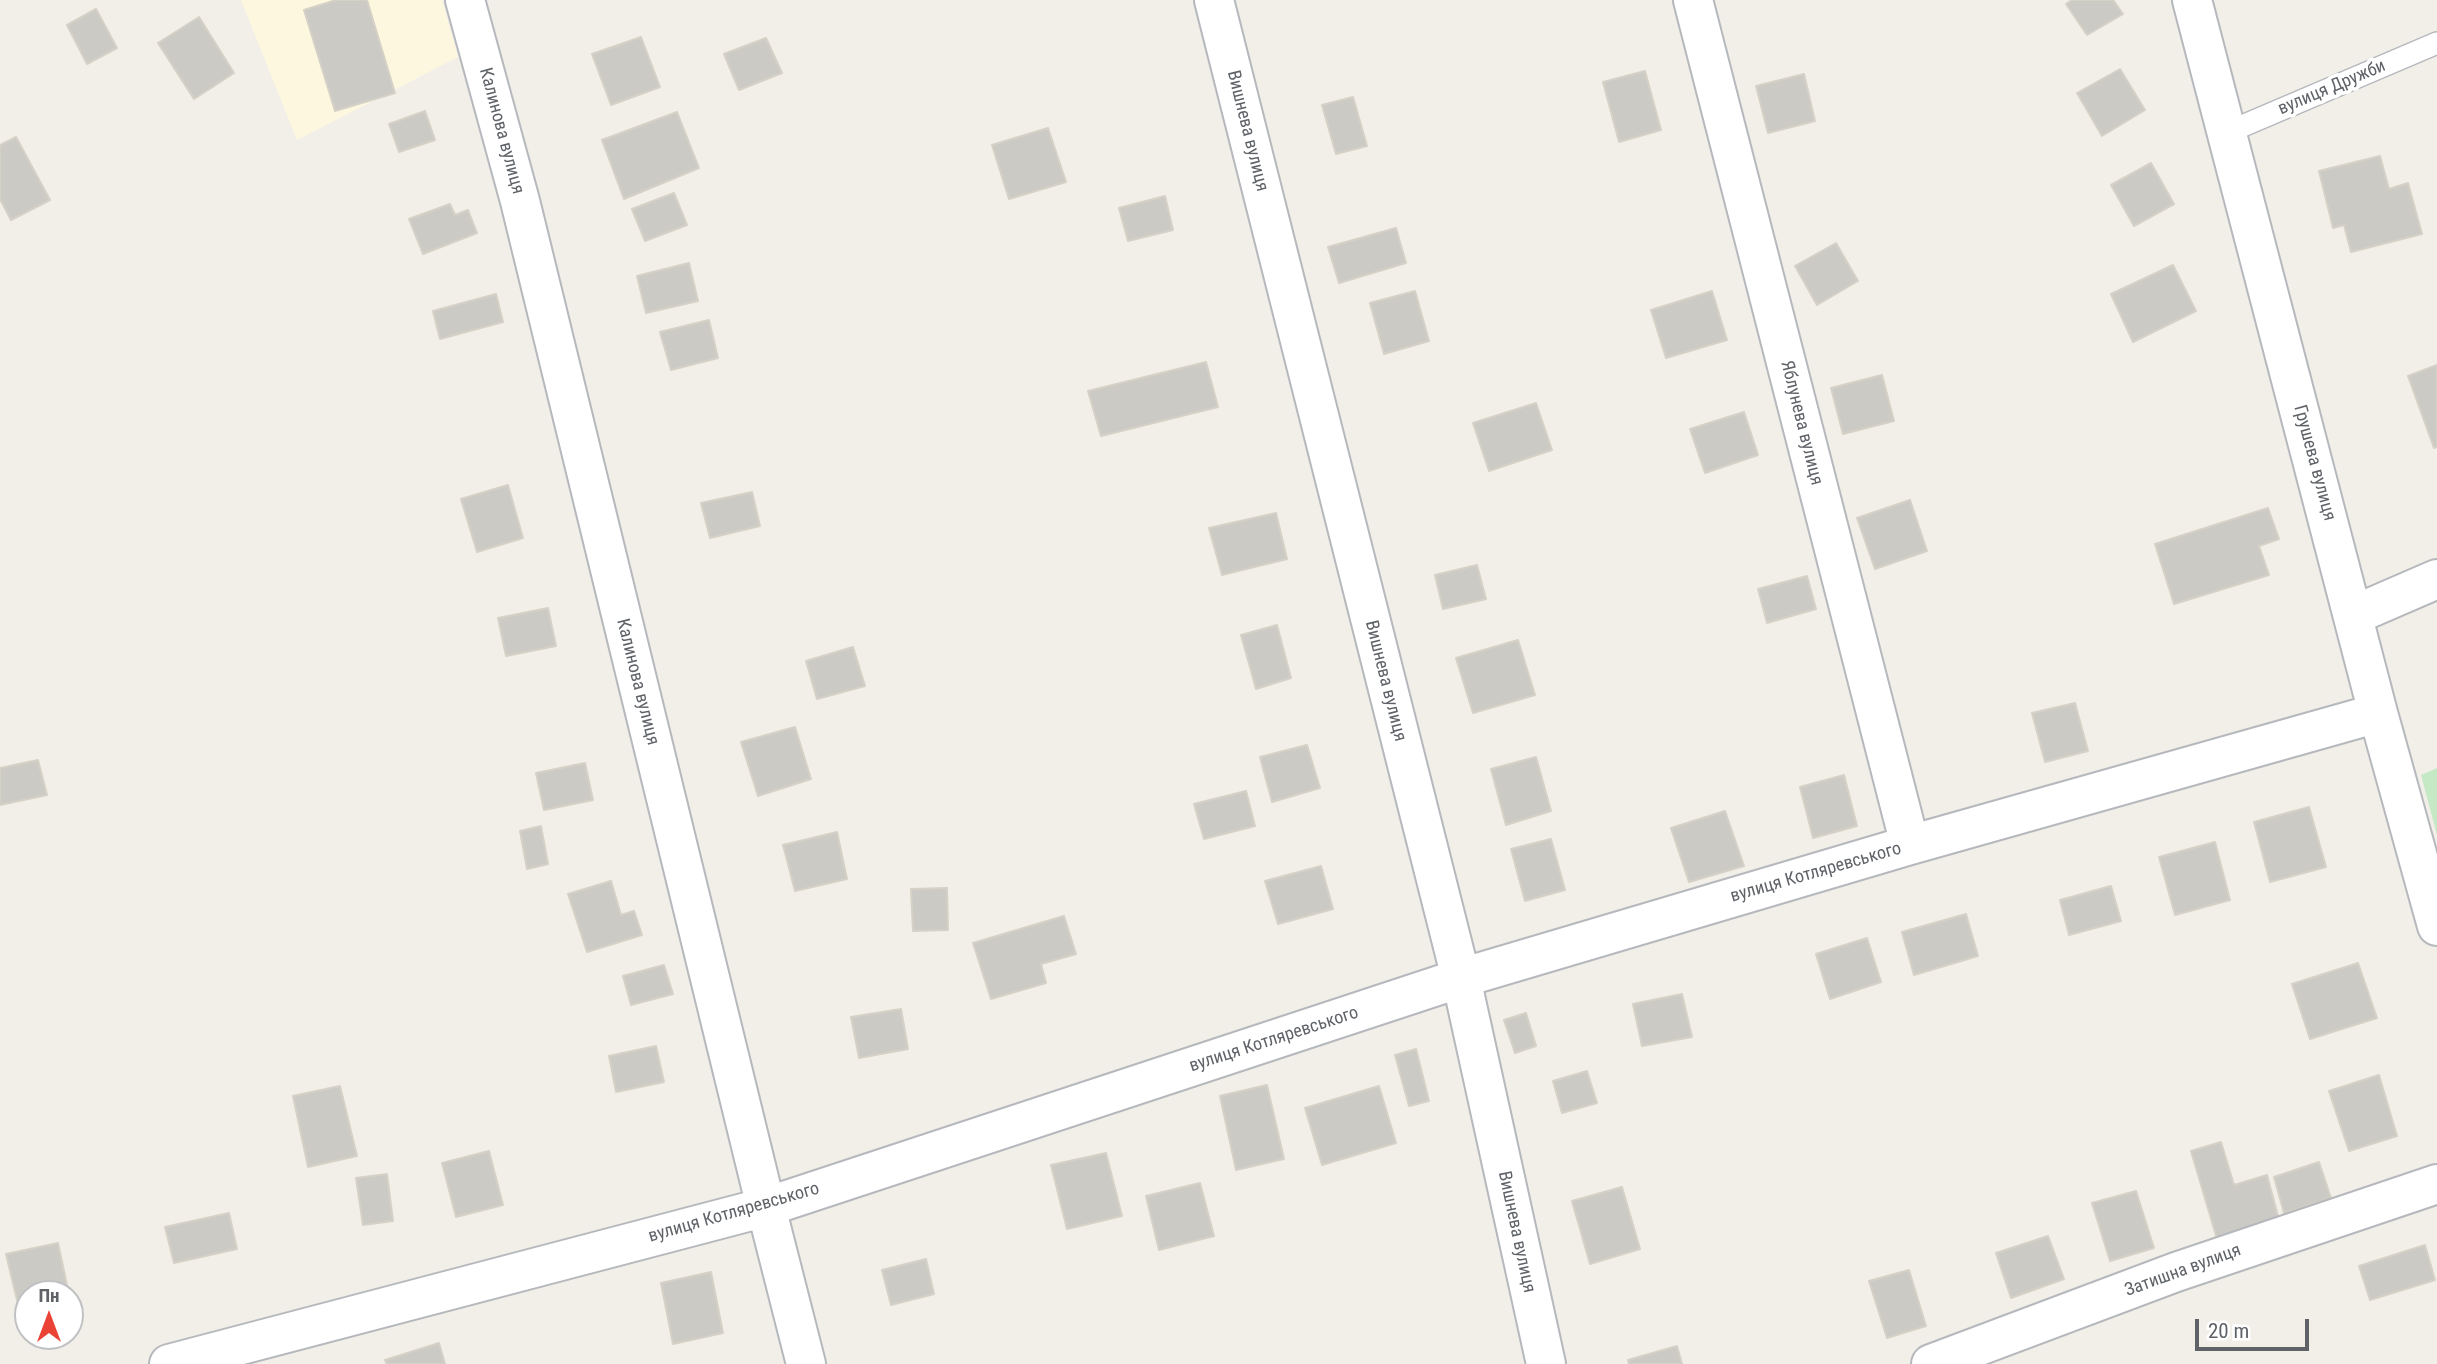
<!DOCTYPE html>
<meta charset="utf-8">
<style>
body{margin:0}
#map{position:relative;width:2437px;height:1364px;overflow:hidden;background:#f1efe8;font-family:"Roboto Condensed",sans-serif}
canvas{display:block}
.north{position:absolute;left:14px;top:1280px;width:70px;height:70px;box-sizing:border-box;background:#fff;border:2px solid #bfc1c3;border-radius:50%;rotate:0deg;font-size:19px;font-weight:700;line-height:28px;text-align:center;color:#5f6368}
.north::after{content:'';display:block;margin:auto;width:24px;height:32px;background:#ea4335;clip-path:polygon(50% 0,100% 100%,50% 72%,0 100%)}
.scale{position:absolute;left:2195px;top:1319px;width:114px;height:32px;box-sizing:border-box;border:4px solid #5f6368;border-top:0;padding-left:9px;font-size:21px;line-height:24px;white-space:nowrap;color:#5f6368;-webkit-text-stroke:5px #fff;paint-order:stroke}
</style>
<div id="map">
<canvas width="2437" height="1364"></canvas>
<div class="north">Пн</div>
<div class="scale">20 m</div>
</div>
<script>
const ctx = document.querySelector('canvas').getContext('2d');
ctx.lineJoin = 'round';
function paint(path, color) {
  ctx.fillStyle = color;
  ctx.fill(path, 'evenodd');
}
function strokePath(path, color, width, dash) {
  ctx.strokeStyle = color;
  ctx.lineWidth = width;
  ctx.lineCap = dash ? 'butt' : 'round';
  ctx.setLineDash(dash || []);
  ctx.stroke(path);
}
function label(font, color, halo, rows, align = 'center') {
  ctx.font = font + ' "Roboto Condensed",sans-serif';
  ctx.lineWidth = 7;
  ctx.setLineDash([]);
  ctx.textBaseline = 'middle';
  ctx.strokeStyle = halo;
  ctx.fillStyle = color;
  for (const [text, x, y, turn = 0] of rows) {
    ctx.save();
    ctx.translate(x, y);
    ctx.rotate((+turn || 0) * Math.PI / 180);
    ctx.textAlign = isNaN(turn) ? turn : align;
    if (halo) ctx.strokeText(text, 0, 0);
    ctx.fillText(text, 0, 0);
    ctx.restore();
  }
}
paint(new Path2D(`
 M241 0H442L458 57 297 140Z`), '#fef7e0');
paint(new Path2D(`
 M2437 768V835L2421 775Z`), '#c5e8c5');
const building = new Path2D(`
 M336 0H367L395 93 335 111 304 10Z
 M2072 0H2113L2123 14 2087 35 2066 4Z
 M96 9 117 48 87 64 67 25Z
 M199 17 234 73 194 99 158 43Z
 M641 37 660 87 611 105 592 54Z
 M766 38 782 73 739 90 724 54Z
 M2120 69 2145 110 2102 136 2077 93Z
 M1645 71 1661 130 1619 142 1603 82Z
 M1804 74 1815 121 1768 133 1756 86Z
 M1353 97 1367 146 1336 154 1322 105Z
 M425 111 435 140 399 152 389 124Z
 M677 112 699 168 624 199 602 140Z
 M1048 128 1066 182 1009 199 992 145Z
 M16 137 50 200 11 220 0 199V145Z
 M2380 156 2389 189 2408 183 2422 234 2351 252 2344 225 2333 228 2319 171Z
 M2151 163 2174 204 2134 226 2111 185Z
 M674 193 687 225 645 241 632 209Z
 M1165 196 1173 230 1128 241 1119 208Z
 M450 204 455 215 468 210 477 233 423 254 409 219Z
 M1396 228 1406 263 1339 283 1328 247Z
 M1836 243 1858 281 1817 305 1795 266Z
 M689 263 698 301 646 313 637 276Z
 M2173 265 2196 311 2133 342 2111 294Z
 M1415 291 1429 341 1384 354 1370 303Z
 M1712 291 1727 340 1666 358 1651 310Z
 M496 294 503 322 440 339 433 311Z
 M709 320 718 358 671 370 660 332Z
 M1206 362 1218 407 1101 436 1088 391Z
 M2437 365V447L2434 448 2408 376Z
 M1882 375 1894 421 1843 434 1831 388Z
 M1536 403 1552 450 1489 471 1473 423Z
 M1744 412 1758 455 1705 473 1690 429Z
 M508 485 523 538 477 552 461 499Z
 M752 492 760 526 710 538 701 503Z
 M1910 500 1927 551 1875 569 1857 518Z
 M2268 508 2279 539 2259 546 2269 575 2174 604 2155 544Z
 M1276 513 1287 559 1222 575 1209 528Z
 M1477 565 1486 599 1443 609 1435 575Z
 M1807 576 1816 609 1767 623 1758 589Z
 M548 608 556 646 506 656 498 618Z
 M1277 625 1291 678 1256 689 1241 635Z
 M1518 640 1535 695 1473 713 1456 658Z
 M853 647 865 686 817 699 806 661Z
 M2075 703 2088 751 2045 762 2032 713Z
 M795 727 811 779 758 796 741 742Z
 M1307 745 1320 788 1272 802 1260 757Z
 M1536 757 1551 811 1506 825 1491 769Z
 M38 760 47 795 0 805V768Z
 M585 763 593 800 544 810 536 773Z
 M1844 775 1857 826 1813 838 1800 787Z
 M1246 791 1255 826 1204 839 1194 804Z
 M2309 807 2326 867 2270 882 2254 822Z
 M1725 811 1744 866 1689 882 1671 828Z
 M541 826 548 864 527 869 520 831Z
 M837 832 847 879 795 891 783 845Z
 M1551 839 1565 890 1525 901 1511 849Z
 M2215 842 2230 900 2175 915 2159 857Z
 M1321 866 1333 909 1278 924 1265 881Z
 M611 881 621 915 634 911 642 935 587 952 568 894Z
 M2111 886 2121 921 2069 935 2060 900Z
 M947 888 948 930 913 931 911 889Z
 M1966 914 1978 956 1914 975 1902 932Z
 M1064 916 1076 954 1041 964 1046 983 991 999 973 943Z
 M1867 938 1881 982 1830 999 1816 954Z
 M2358 963 2377 1018 2310 1039 2292 984Z
 M664 965 673 994 631 1005 623 976Z
 M1682 994 1692 1037 1642 1046 1633 1004Z
 M901 1009 908 1049 859 1058 851 1017Z
 M1526 1013 1536 1046 1515 1053 1504 1020Z
 M656 1046 664 1082 616 1092 609 1056Z
 M1416 1049 1429 1101 1409 1106 1395 1055Z
 M1587 1071 1597 1103 1562 1113 1553 1081Z
 M2379 1075 2397 1136 2349 1151 2329 1091Z
 M1267 1085 1284 1159 1236 1170 1220 1096Z
 M340 1086 357 1156 308 1167 293 1096Z
 M1379 1086 1396 1143 1322 1165 1305 1108Z
 M2221 1142 2234 1185 2267 1175 2279 1220 2217 1239 2191 1151Z
 M489 1151 503 1205 456 1217 442 1163Z
 M1106 1153 1122 1216 1067 1229 1051 1165Z
 M2319 1162 2331 1198 2284 1213 2274 1177Z
 M387 1174 393 1221 363 1225 356 1178Z
 M1200 1183 1214 1236 1159 1250 1146 1196Z
 M1622 1187 1640 1249 1590 1264 1572 1201Z
 M2136 1191 2154 1248 2110 1261 2092 1203Z
 M229 1213 237 1249 174 1263 165 1227Z
 M2048 1236 2064 1279 2011 1298 1996 1253Z
 M58 1243 68 1290 47 1294H28V1298L17 1300 6 1254Z
 M2425 1245 2435 1280 2370 1300 2359 1266Z
 M926 1259 934 1294 891 1305 882 1270Z
 M1909 1270 1926 1326 1887 1338 1869 1281Z
 M711 1272 723 1333 673 1344 661 1283Z
 M439 1343 445 1364H387L385 1360Z
 M1677 1346 1682 1364H1629L1628 1360Z`);
paint(building, '#cccac5');
strokePath(building, '#d6d1c6', 2);
const service = new Path2D(`
 M2226 133 2437 43`);
const minor = new Path2D(`
 M465 0 520 201 766 1207 806 1364
 M1214 0 1461 978 1546 1364
 M1693 0 1910 845
 M2192 0 2378 713 2437 926
 M2354 615 2437 579
 M169 1364 766 1207 1461 978 1910 845 2378 713
 M1931 1364 2176 1272 2437 1184`);
strokePath(service, '#b5b8bc', 24);
strokePath(minor, '#b5b8bc', 42);
strokePath(service, '#fff', 21);
strokePath(minor, '#fff', 38);
label('18px', '#5f6368', '#fff', [
 ["вулиця Дружби",2332,88,-23],
 ["Калинова вулиця",501,131,75],
 ["Вишнева вулиця",1247,131,76],
 ["Яблунева вулиця",1801,423,76],
 ["Грушева вулиця",2314,463,75],
 ["Вишнева вулиця",1385,681,76],
 ["Калинова вулиця",637,682,76],
 ["вулиця Котляревського",1816,873,-16],
 ["вулиця Котляревського",1274,1040,-18],
 ["вулиця Котляревського",734,1213,-16],
 ["Вишнева вулиця",1516,1232,78],
 ["Затишна вулиця",2183,1271,-20]
]);
</script>
